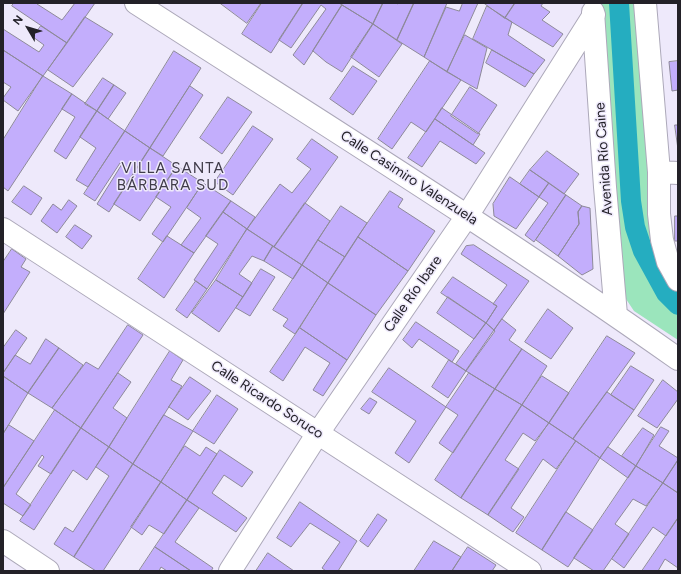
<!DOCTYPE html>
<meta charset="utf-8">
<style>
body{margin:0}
#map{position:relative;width:681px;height:574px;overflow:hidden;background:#eee9fb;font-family:Figtree,sans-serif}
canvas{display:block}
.frame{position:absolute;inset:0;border:4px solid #232128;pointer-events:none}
.north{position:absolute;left:8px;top:8px;width:40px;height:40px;-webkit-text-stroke:3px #eee9fb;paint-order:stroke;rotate:308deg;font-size:11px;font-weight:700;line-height:16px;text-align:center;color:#232128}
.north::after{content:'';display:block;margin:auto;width:14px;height:18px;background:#232128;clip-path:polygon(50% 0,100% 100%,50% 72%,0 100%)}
</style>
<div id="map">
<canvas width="681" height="574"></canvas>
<div class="frame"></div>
<div class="north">N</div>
</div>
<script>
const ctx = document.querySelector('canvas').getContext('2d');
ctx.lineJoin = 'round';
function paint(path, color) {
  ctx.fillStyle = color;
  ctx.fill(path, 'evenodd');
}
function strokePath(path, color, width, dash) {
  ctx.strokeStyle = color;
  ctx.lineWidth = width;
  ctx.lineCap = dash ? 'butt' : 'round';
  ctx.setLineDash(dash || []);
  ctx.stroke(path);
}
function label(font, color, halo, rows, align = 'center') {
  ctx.font = font + ' Figtree,sans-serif';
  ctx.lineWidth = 3;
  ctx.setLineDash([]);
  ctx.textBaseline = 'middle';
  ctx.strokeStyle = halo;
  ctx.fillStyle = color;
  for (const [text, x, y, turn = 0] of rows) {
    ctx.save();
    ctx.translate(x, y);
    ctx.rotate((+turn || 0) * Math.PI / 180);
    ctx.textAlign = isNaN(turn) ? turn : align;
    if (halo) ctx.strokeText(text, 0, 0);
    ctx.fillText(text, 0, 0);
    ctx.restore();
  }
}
paint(new Path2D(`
 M600 3H636L646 126 650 222 666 278 678 292V340L634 311 624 296Z`), '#9be5bc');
strokePath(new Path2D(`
 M619 3 631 201 635 227 643 251 666 293 678 305`), '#25adc0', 20);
const building = new Path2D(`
 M14 3H37V4L62 20 75 3H95L67 43 12 6Z
 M220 3H261L247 23Z
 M262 3H303L271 53 242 34Z
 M303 3H339L342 5 304 65 293 55 326 9 321 5 291 48 279 40Z
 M343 3H383L373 24 342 5Z
 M383 3H396L398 4V3H414L397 40 373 24Z
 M414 3H447L424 57 397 40Z
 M463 3H478L447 72 424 57 446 7 459 11Z
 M484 3H515L505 18Z
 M515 3H543L541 6 550 12 542 20 563 34 553 47 505 18Z
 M342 5 373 24 342 72 326 62 313 51Z
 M487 6 512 22 508 35 545 60 534 74 473 39Z
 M85 17 113 34 73 87 48 70Z
 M373 24 402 44 379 77 351 57Z
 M41 26 67 43 43 76 3 50V29L39 52 44 45 33 37Z
 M465 35 487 48 477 89 447 72Z
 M3 50 43 76 18 111 3 100V98L11 87 3 82V67L4 66H3Z
 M492 50 534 74 525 87 486 63Z
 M174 51 201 68 150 148 125 131Z
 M430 61 461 80 426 132 411 122 392 149 378 139Z
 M678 61V90L672 91 669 62Z
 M353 66 377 81 353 115 330 99Z
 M43 76 72 94 8 191 3 187V140Z
 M103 78 114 85 97 111 85 104Z
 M114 85 126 93 108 119 97 111Z
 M190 86 203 95 163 156 150 148Z
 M470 87 497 105 478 134 451 116Z
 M72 94 97 111 66 159 54 151 75 117 62 109Z
 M228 97 252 112 222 154 200 138Z
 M442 108 480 134 473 145 435 119Z
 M97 111 125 131 88 187 76 180 96 148 80 137Z
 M435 119 485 153 476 164 440 141 422 167 408 158Z
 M675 125H678V149Z
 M253 126 273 139 233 195 215 182Z
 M125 131 150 148 109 212 97 204 122 164 120 163 95 201 84 194Z
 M312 139 338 157 274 247 247 229 280 184 292 193 311 169 297 159Z
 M150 148 177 166 140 221 114 204Z
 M547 151 579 174 564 194 530 170Z
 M177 166 203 183 163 242 152 234 171 207 156 197Z
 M530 170 549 183 539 197 520 184Z
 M510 177 539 197 516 229 494 216 493 204Z
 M203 183 231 201 194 253 181 245 201 218 187 208Z
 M549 183 566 195 534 242 525 235 548 203 539 197Z
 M24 186 42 198 31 215 12 202Z
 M390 191 403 199 398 207 435 231 408 271 358 237Z
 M566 195 582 206 578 212 579 224 558 256 536 240Z
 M69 200 77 206 57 233 41 221 53 204 61 210Z
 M231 201 255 217 247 229 223 212Z
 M305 203 330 221 302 265 274 247Z
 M341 206 367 223 345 257 318 240Z
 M582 206 590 208 593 269 582 275 558 256 579 224 578 212Z
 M223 212 247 229 207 289 194 280 218 244 206 236Z
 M675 216H678V241H675Z
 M75 225 92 236 82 249 66 237Z
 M247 229 273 246 264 261 252 256 239 274 252 283 243 297 216 280Z
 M167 236 194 253 164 298 138 279Z
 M358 237 408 271 376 315 328 283Z
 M318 240 345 257 328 283 302 265Z
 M474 245 529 281 494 330 486 323 497 306 493 304 507 285 461 254 466 246Z
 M273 246 302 265 293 279 264 261Z
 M12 249 26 259 21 267 30 272 3 314V262Z
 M302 265 328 283 295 334 283 326 288 319 273 310Z
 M261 269 275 277 250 316 236 308Z
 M453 277 497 306 486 323 441 293Z
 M216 280 243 297 219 332 192 313Z
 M196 281 207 289 187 318 176 310Z
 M328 283 376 315 347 360 300 328Z
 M448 297 486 323 474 339 437 313Z
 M548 309 573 328 551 359 525 342Z
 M502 319 516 330 509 340 522 349 495 389 466 371Z
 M416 322 459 351 452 362 419 339 412 348 403 340Z
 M486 323 495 331 466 371 456 364Z
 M128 325 143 335 81 428 52 408 86 362 98 369Z
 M300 328 347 360 323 396 313 390 330 363 305 347 283 381 270 372Z
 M16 330 27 338 3 373V348Z
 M607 336 635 353 573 439 549 423Z
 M46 339 59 348 28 393 3 376V373L15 355 30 364Z
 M59 348 83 365 52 408 28 393Z
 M522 349 547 366 522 405 495 389Z
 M170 351 183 360 171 380 182 386 133 464 109 447Z
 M449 360 466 371 448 398 432 387Z
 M631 366 654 380 634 410 611 395Z
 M389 368 446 407 409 463 395 453 416 421 372 392Z
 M118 373 131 382 113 408 127 418 109 447 81 428Z
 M469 373 495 389 453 453 439 443 458 415 446 407Z
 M3 376 28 393 3 434Z
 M542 376 569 393 549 423 522 405Z
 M190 377 211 391 188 420 169 407Z
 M663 380 678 392V399L657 428 638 416Z
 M495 389 522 405 461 498 435 480Z
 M607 392 634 410 600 458 573 439Z
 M217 395 238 409 214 444 193 431Z
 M370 398 377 402 369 414 361 409Z
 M522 405 549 423 535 441 523 433 505 460 519 469 488 515 461 498Z
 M55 410 81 428 51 474 38 466 44 457 42 455 16 494 31 505 23 516 3 503V488Z
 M164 415 193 431 161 482 133 464Z
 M549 423 576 441 556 469 543 459 511 508 524 517 513 532 488 515Z
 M9 425 34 441 3 488V434Z
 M661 427 669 431 659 446 678 458V460L663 483 636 466Z
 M81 428 109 447 87 480 73 470 34 530 20 521Z
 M643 428 654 435 636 466 622 456Z
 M576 441 600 458 542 550 516 533Z
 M185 446 200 456 206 447 217 454 187 500 161 482Z
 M109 447 133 464 74 557 54 544 65 527 73 532 109 476 96 467Z
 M608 447 636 466 628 478 600 458Z
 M220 450 253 472 242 487 224 475 212 493 247 518 236 532 187 500Z
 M678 460V493L663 483Z
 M133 464 161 482 103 571H96L74 557Z
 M636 466 663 483 646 506 633 499 615 524 629 534 603 571H594L574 558Z
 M161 482 187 500 164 534 149 525 142 535 131 527Z
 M663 483 678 493V518L666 536 653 527 624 568 612 559Z
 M187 500 199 508 175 542 213 568 211 571H191L155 547Z
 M300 502 357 541 338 571H326L322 568 340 542 310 523 291 547 277 538Z
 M566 512 593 530 568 567 542 550Z
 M378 514 387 520 368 547 360 541Z
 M678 518V568L665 559 658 571H642Z
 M434 541 461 557 452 571H414Z
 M155 547 191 571H167L161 567 159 571H139Z
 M468 547 496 565 492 571H452Z
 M268 553 294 571H256Z`);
paint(building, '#c3aefc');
strokePath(building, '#8d8999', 1);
const minor = new Path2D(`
 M136 3C318 120 501 234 678 359
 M645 3 659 172V214L662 240 668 262 678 280
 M593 12 605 187 616 315
 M659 172 678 173
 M3 229 530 571
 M230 571 318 433 467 216 594 15`);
const tertiary = new Path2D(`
 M3 541 48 571`);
strokePath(minor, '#aca8b9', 24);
strokePath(tertiary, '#aca8b9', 24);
strokePath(minor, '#fff', 22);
strokePath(tertiary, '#fff', 22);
label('14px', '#232128', '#eee9fb', [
 ["Avenida Río Caine",604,159,-94],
 ["Calle Casimiro Valenzuela",409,178,33],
 ["Calle Río Ibare",413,294,-55],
 ["Calle Ricardo Soruco",267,400,33]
]);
ctx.letterSpacing = '1px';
label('15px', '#403c4a', '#eee9fb', [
 ["VILLA SANTA",173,169],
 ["BÁRBARA SUD",173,186]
]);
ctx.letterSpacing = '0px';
</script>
